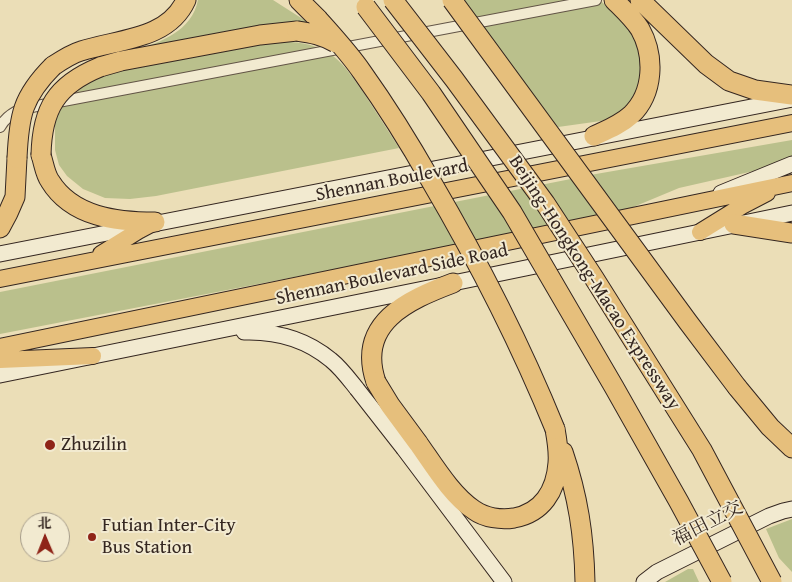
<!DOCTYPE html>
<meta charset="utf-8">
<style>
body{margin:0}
#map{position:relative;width:792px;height:582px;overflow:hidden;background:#ebdeb7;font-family:"Gentium Book Plus","Noto Serif SC",serif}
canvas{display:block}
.north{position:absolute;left:20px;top:512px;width:50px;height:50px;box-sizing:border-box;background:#f2ead0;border:1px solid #a69c8a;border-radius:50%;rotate:359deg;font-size:14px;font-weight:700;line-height:20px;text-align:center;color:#342620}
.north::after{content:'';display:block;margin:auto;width:18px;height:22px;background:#8f2418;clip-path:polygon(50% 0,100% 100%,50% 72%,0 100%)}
</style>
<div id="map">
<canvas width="792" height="582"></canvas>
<div class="north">北</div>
</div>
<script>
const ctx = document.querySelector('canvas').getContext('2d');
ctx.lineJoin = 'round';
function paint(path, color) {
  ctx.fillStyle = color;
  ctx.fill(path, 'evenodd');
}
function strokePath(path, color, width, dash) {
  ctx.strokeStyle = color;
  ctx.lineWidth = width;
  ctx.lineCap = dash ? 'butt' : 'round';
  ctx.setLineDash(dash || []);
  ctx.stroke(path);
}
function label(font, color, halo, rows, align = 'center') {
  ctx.font = font + ' "Gentium Book Plus","Noto Serif SC",serif';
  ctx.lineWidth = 4;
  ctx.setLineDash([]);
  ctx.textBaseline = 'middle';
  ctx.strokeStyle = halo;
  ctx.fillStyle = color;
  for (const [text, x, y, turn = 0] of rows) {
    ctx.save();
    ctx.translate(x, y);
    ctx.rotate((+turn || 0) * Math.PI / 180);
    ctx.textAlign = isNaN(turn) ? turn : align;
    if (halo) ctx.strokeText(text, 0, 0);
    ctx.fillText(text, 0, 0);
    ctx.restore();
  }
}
paint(new Path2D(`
 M198 0H273L309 23 297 22 281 24 134 51C161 42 192 31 198 0Z
 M460 0H600L624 24 636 39 646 72 635 103 611 118 601 121 558 127Z
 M278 41C295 42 312 43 327 52 342 60 353 78 363 92 375 110 387 129 399 148L156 196 130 199 105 198 83 189 67 176 59 165 55 150V124L60 110 81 88 100 76 135 66Z
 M792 140V161L767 168 679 188 631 208 403 256 0 334V292L596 174Z
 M792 519V572L779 558 766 529Z
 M688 569H693L699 582H665Z`), '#bac08c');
const street = new Path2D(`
 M0 127C5 118 12 113 21 109L596 0`);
const secondary = new Path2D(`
 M721 193 792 164
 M0 254C264 200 528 149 792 99
 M244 332C276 331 306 339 331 360 341 368 349 379 357 389
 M0 375 453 283 792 213
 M404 449 504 582
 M644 582 657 572 769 516 783 511 792 509`);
const primary = new Path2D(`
 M700 232 742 206 767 193
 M101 254 138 231 155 222
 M0 279 792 123
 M0 347 792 183
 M0 360 93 356`);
const highway = new Path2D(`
 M299 0 318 19
 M640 0 706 64 729 81 755 90 792 95
 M53 66C62 60 71 54 81 51 118 39 168 40 186 0
 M100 67 121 61 260 35 297 31
 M594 136C607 130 620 125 631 115 654 93 655 56 640 29 633 18 623 9 614 0
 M41 155C44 164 45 174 50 181 72 217 117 222 155 222
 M734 224 792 233
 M0 228 8 213 15 197 17 158
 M376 382C356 323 408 300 453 283
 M737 387 770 427 792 448
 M418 443C433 464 452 496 474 510 485 518 501 520 514 518 542 513 556 491 558 463 559 452 557 440 555 429
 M563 452C578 496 584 535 585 582`);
strokePath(street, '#625446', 12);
strokePath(secondary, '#342620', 17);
strokePath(primary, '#342620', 18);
strokePath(highway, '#342620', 21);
strokePath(street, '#f2ead0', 10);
strokePath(secondary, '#f2ead0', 15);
strokePath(primary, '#e6bf7c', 16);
strokePath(highway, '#e6bf7c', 19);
const secondaryBridge = new Path2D(`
 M357 389 404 449`);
const highwayBridge = new Path2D(`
 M393 0 454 79 545 203 594 278 702 450 772 582
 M452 0 688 322 737 387
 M366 7 431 93 512 212 614 387 679 502 722 582
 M318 19C333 36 349 53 362 72 387 107 410 144 431 181 478 261 520 343 555 429
 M297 31C311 33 323 35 336 43
 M41 155C42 109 56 85 100 67
 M17 158C19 116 22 97 53 66
 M376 382 390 405 418 443`);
strokePath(secondaryBridge, '#342620', 17, []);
strokePath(highwayBridge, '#342620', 21, []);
strokePath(secondaryBridge, '#f2ead0', 15);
strokePath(highwayBridge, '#e6bf7c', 19);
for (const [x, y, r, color] of [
 [50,445,6,"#8f2418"],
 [92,537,5,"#8f2418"]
]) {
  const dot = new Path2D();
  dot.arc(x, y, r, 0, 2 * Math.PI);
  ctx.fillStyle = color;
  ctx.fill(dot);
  strokePath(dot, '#f2ead0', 2);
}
label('19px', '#342620', '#f2ead0', [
 ["Shennan Boulevard",392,181,-11],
 ["Shennan Boulevard Side Road",392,275,-12],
 ["Beijing-Hongkong-Macao Expressway",594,283,57],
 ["福田立交",708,524,-27]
]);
label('19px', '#342620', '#f2ead0', [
 ["Zhuzilin",61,445],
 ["Futian Inter-City",102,526],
 ["Bus Station",102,548]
], 'left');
</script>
